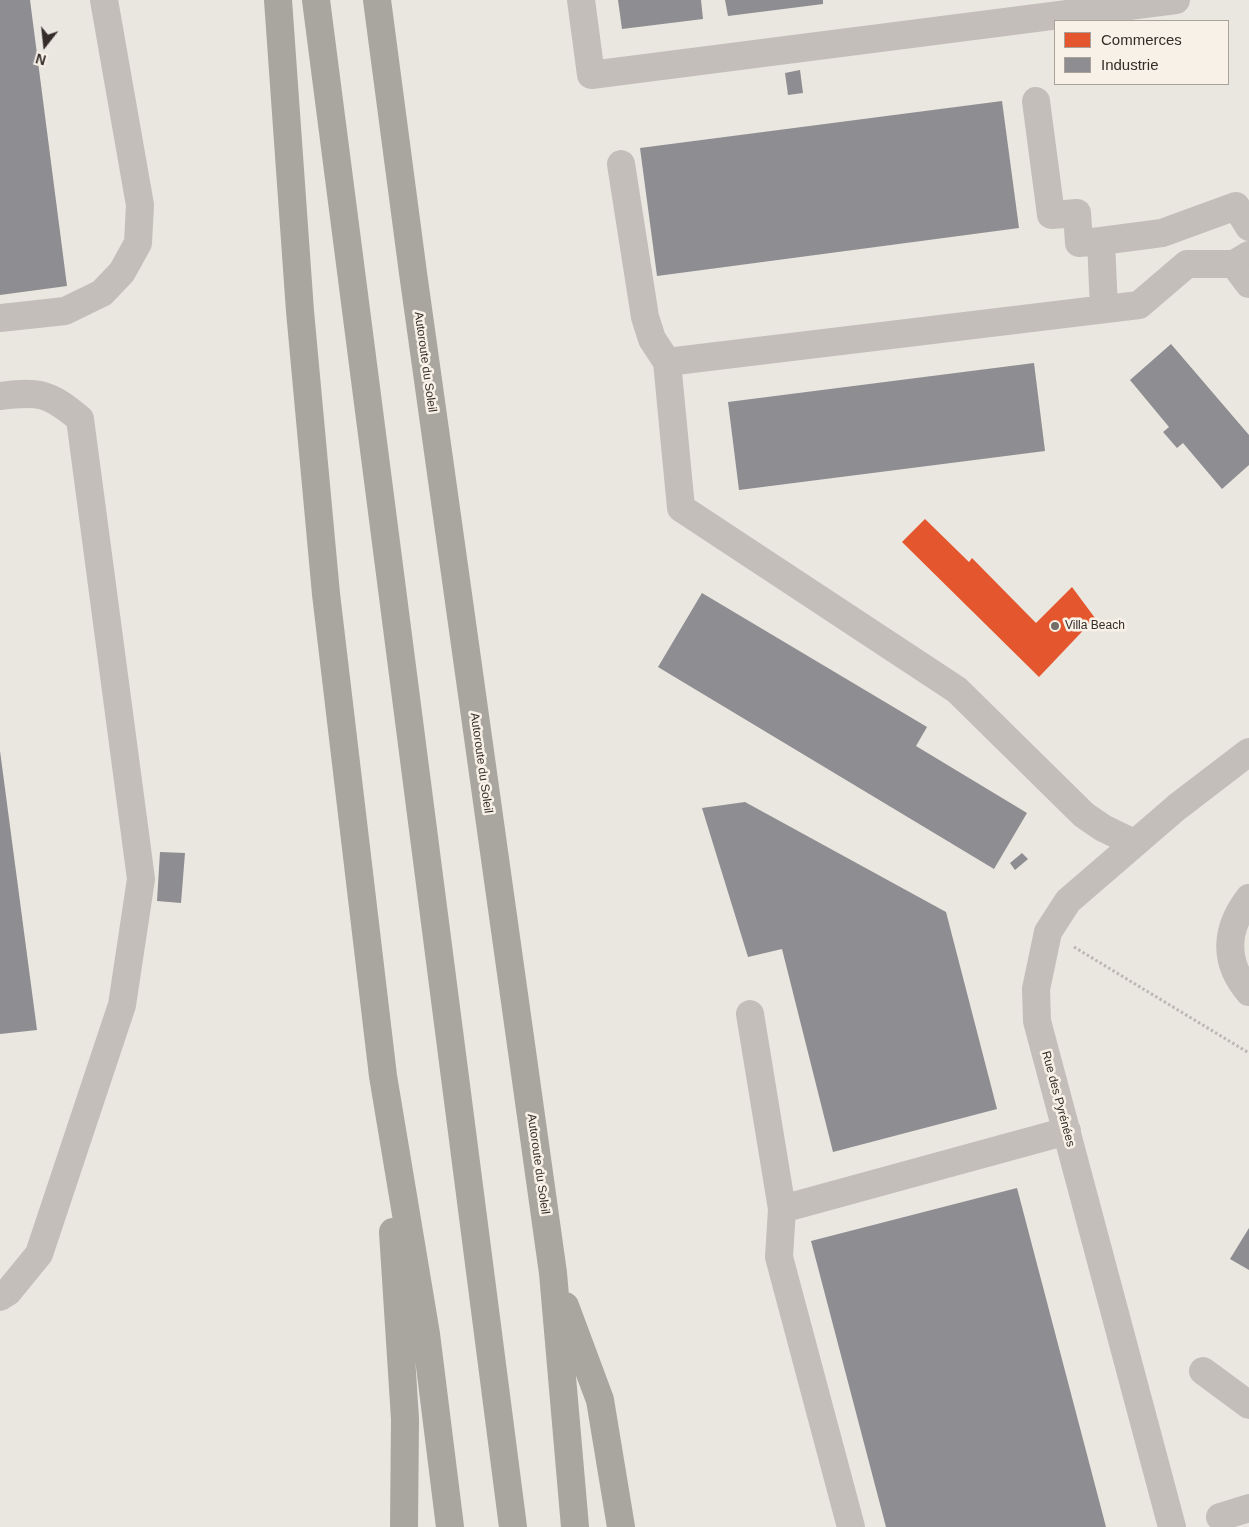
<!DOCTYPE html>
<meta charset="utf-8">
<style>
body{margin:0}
#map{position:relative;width:1249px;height:1527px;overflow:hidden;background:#eae6e0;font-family:Helvetica,sans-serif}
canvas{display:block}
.legend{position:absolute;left:1054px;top:20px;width:175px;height:65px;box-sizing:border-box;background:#f7f1e7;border:1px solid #a9a29b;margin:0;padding:6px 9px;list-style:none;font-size:15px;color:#342c28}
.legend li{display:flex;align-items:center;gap:10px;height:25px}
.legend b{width:25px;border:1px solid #a9a29b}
.north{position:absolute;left:20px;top:20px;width:50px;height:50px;-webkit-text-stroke:4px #f7f1e7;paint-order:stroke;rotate:196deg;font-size:14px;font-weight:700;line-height:20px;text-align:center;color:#342c28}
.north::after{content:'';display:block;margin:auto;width:18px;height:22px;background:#342c28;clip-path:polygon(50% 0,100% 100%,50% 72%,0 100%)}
</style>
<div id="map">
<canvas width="1249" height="1527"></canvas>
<ul class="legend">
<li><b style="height:14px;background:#e4572e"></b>Commerces</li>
<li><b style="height:14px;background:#8d8d92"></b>Industrie</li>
</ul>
<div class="north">N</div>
</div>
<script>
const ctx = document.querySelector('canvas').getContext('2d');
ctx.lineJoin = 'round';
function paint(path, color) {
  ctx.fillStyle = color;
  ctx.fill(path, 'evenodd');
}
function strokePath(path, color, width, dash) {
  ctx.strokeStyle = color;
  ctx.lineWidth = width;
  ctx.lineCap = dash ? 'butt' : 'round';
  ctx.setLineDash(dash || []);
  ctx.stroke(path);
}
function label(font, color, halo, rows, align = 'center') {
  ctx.font = font + ' Helvetica,sans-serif';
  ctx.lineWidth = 5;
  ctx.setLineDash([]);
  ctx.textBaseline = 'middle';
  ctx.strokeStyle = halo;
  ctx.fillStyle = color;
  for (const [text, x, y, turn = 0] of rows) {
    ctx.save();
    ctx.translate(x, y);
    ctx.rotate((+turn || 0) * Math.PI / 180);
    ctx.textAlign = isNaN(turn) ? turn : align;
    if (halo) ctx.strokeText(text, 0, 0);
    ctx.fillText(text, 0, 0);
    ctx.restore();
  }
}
paint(new Path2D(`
 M925 519 969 562 972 558 1036 623 1072 587 1095 618 1039 677 902 542Z`), '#e4572e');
paint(new Path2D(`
 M0 0H30L67 286 0 295Z
 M618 0H701L703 19 622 29Z
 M725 0H823V4L728 16Z
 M800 70 803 93 788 95 785 73Z
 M1002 101 1019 228 657 276 640 148Z
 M1171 344 1249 435V465L1222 489 1183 443 1177 448 1163 432 1169 427 1130 380Z
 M1034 363 1045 451 739 490 728 402Z
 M702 593 927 727 916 746 1027 813 994 869 658 667Z
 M0 751 37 1030 0 1034Z
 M745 802 946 912 997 1109 833 1152 782 949 748 957 702 808Z
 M160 852 185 853 181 903 157 901Z
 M1022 853 1028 859 1015 870 1010 863Z
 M1017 1188 1106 1527H886L811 1241Z
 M1249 1228V1270L1230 1259Z`), '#8d8d92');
strokePath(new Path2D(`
 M1074 947 1249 1053`), '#bcb7b2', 3, [2.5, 2.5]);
strokePath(new Path2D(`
 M581 0 591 75 1176 0
 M1036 101 1051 215 1077 213 1079 243 1101 241
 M621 164 645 317 652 339 667 362
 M1234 264 1249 284
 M1104 309 1101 241 1162 233 1236 206 1249 227
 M0 318 65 311 102 293 122 272 138 243 140 205 104 0
 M0 396C40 391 49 393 80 419L141 879 122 1005 39 1254 8 1292 0 1297
 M1134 843 1103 828 1084 815 957 690 681 508 667 362 1139 305 1187 264H1234L1249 255
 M1249 898C1225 929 1223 962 1249 992
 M750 1014 782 1209 779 1257 851 1527
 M782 1209 1067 1131
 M1203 1371 1249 1405
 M1220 1517 1249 1508
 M1172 1527 1037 1021 1036 989 1048 932 1068 901 1177 807 1249 752`), '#c3beb9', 28);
strokePath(new Path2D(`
 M278 0 300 311 326 594 383 1076 426 1334 450 1527
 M316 0 513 1527
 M377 0 413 273 553 1273 575 1527
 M393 1232 405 1419 404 1527
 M565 1306 600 1400 621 1527`), '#a9a59f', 28);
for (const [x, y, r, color] of [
 [1055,626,5,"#746d68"]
]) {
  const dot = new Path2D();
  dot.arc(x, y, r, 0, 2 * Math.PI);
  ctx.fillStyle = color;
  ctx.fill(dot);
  strokePath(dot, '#f7f1e7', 2);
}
label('12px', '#342c28', '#f7f1e7', [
 ["Autoroute du Soleil",425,362,82],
 ["Autoroute du Soleil",481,763,82],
 ["Rue des Pyrénées",1058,1099,75],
 ["Autoroute du Soleil",538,1164,82]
]);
label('12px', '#342c28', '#f7f1e7', [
 ["Villa Beach",1065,626]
], 'left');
</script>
